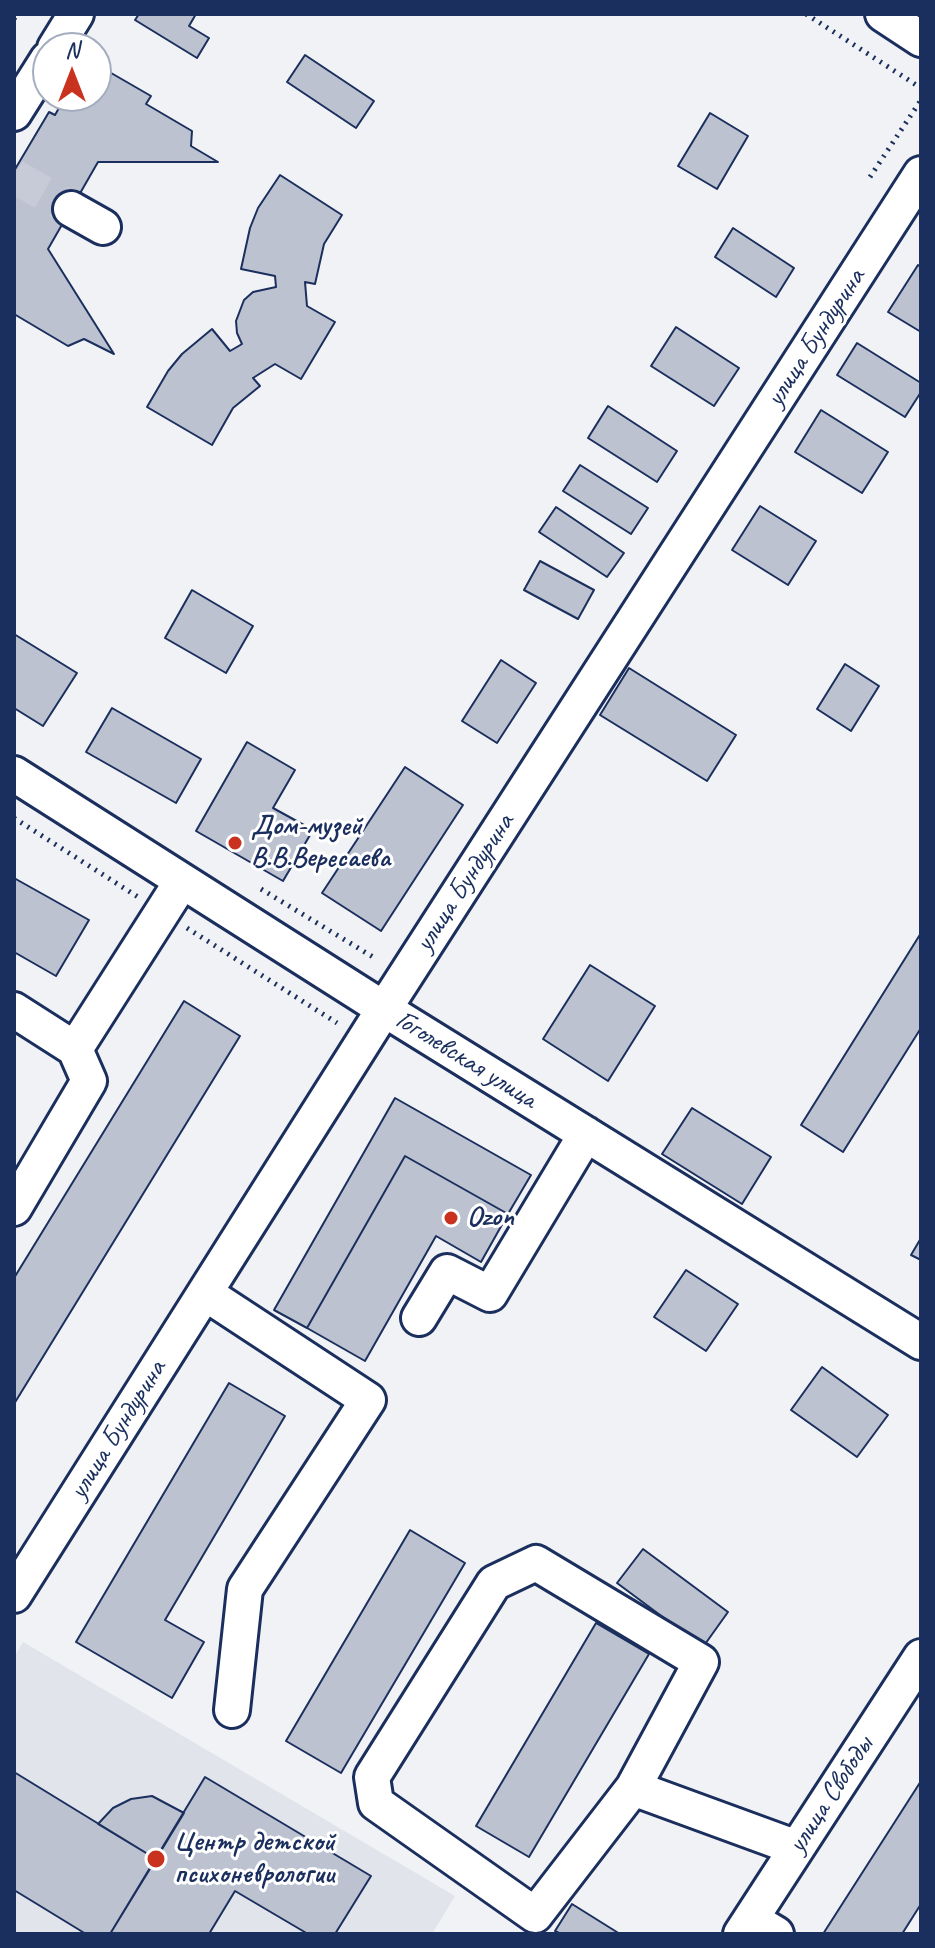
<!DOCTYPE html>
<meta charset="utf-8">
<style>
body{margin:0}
#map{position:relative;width:935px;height:1948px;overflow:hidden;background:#f1f2f5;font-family:Caveat,sans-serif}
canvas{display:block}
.frame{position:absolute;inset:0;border:16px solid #1b2f5e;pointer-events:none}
.north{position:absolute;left:32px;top:32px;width:80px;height:80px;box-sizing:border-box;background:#fff;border:2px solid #a4acbf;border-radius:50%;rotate:0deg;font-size:22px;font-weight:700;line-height:32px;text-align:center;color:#1b2f5e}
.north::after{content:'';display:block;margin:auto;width:28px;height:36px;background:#c8321e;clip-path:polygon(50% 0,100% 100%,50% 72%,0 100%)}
</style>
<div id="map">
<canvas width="935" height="1948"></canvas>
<div class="frame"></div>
<div class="north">N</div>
</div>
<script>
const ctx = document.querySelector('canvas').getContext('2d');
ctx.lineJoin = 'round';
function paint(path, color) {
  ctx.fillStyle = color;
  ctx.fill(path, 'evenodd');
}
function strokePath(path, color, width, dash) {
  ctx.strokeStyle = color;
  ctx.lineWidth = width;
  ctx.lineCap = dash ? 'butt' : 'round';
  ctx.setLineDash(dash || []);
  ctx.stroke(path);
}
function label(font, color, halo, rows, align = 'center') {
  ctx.font = font + ' Caveat,sans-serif';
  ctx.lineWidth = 6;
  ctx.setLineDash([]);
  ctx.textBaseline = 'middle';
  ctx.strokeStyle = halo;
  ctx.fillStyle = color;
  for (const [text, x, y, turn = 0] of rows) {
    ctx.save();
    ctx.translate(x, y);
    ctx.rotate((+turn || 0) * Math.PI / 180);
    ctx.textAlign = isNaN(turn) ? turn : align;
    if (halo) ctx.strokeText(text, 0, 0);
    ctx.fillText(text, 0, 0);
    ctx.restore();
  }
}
paint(new Path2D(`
 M23 1642 455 1896 432 1934H14V1657Z`), '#e1e4ea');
const building = new Path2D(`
 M139 14H196L189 26 209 38 197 58 135 20Z
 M305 55 374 101 356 128 287 82Z
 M99 66 151 96 146 104 192 131 191 146 218 162H98L48 249 114 354 84 339 68 346 14 314V171L49 112 55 115 64 99 68 102 70 96H96V71Z
 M710 113 748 136 717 189 678 166Z
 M280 175 342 215 324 244 315 284 305 282 307 306 335 322 301 379 275 364 253 378 260 386 233 408 212 445 147 407 168 371 182 354 212 329 230 351 242 344 237 333 236 321 244 300 253 292 276 287 275 276 241 269 250 228 258 208Z
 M733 228 794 268 776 297 715 257Z
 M918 265 921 267V332L888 312Z
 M676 327 739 368 714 406 651 366Z
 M857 343 921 383V392L905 417 837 375Z
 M608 406 677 451 657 482 588 438Z
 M821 410 888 452 862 493 795 452Z
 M580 465 648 508 631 534 563 491Z
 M760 506 816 541 788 585 732 550Z
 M556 507 624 553 607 577 539 532Z
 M540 561 594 590 578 619 524 590Z
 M192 590 253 626 226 673 165 638Z
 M14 634 77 673 43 726 14 708Z
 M501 660 536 683 497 743 462 721Z
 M845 664 879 686 851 731 817 709Z
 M629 668 736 735 707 781 600 715Z
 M112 708 201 759 176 803 86 752Z
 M247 742 295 770 273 808 313 830 283 881 196 831Z
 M405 767 463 805 381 931 322 893Z
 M14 878 89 920 56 976 14 952Z
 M921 933V1028L843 1152 801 1125Z
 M590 965 655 1006 608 1081 543 1039Z
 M184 1001 240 1036 14 1404V1278Z
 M395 1098 531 1175 508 1214 405 1156 307 1328 274 1310Z
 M692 1108 771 1157 742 1204 662 1154Z
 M405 1156 508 1214 481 1262 436 1236 365 1361 307 1328Z
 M921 1238V1260L911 1255Z
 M686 1270 738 1304 706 1351 654 1317Z
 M822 1367 888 1415 857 1457 791 1410Z
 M229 1383 285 1416 165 1620 204 1642 172 1698 76 1642Z
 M410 1530 465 1563 341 1773 286 1741Z
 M643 1549 728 1612 703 1647 617 1583Z
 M596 1623 649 1654 529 1857 476 1826Z
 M14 1772 156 1859 110 1934H86L14 1890Z
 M205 1777 371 1876 335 1934H308L235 1891 209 1934H110Z
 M921 1781V1904L902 1934H823Z
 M152 1796 184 1813 156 1859 98 1824 113 1808 131 1799Z
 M572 1904 620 1934H561L555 1931Z`);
paint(building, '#bcc2d0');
strokePath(building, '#1b2f5e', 2);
strokePath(new Path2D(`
 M14 176 71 209`), '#c6cbd7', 34, [34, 17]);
const minor = new Path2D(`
 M883 14 921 39
 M55 48 76 14
 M14 113 48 59
 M71 209 103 227
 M14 774 384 1009 921 1342
 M14 1010 75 1049 182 881
 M14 1208 89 1081 75 1049
 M205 1293 368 1400 245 1589 232 1710
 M419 1318 447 1272 490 1294 586 1134
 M14 1595 384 1009 921 174
 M633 1788 535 1915 376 1803 372 1777 494 1583 536 1563 701 1662 633 1788 797 1848
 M751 1919 776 1934
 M741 1934 921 1657`);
strokePath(minor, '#1b2f5e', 40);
strokePath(new Path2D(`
 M806 14 921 88
 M14 19 17 14
 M870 177 921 100
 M14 818 138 897
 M261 889 373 957
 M187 928 337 1023`), '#1b2f5e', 5, [2, 6]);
strokePath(minor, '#fff', 34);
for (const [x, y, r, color] of [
 [235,843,8,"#c8321e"],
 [451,1218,8,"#c8321e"],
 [156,1859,10,"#c8321e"]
]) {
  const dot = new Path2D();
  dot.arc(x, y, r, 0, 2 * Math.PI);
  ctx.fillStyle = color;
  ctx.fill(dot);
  strokePath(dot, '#fff', 3);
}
label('28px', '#1b2f5e', '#fff', [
 ["улица Бундурина",816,338,-57],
 ["улица Бундурина",465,883,-57],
 ["Гоголевская улица",466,1060,32],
 ["улица Бундурина",118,1430,-58],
 ["улица Свободы",831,1795,-57]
]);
label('bold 28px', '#1b2f5e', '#fff', [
 ["Дом-музей",251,827],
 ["В.В.Вересаева",251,859],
 ["Ozon",467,1218],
 ["Центр детской",174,1843],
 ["психоневрологии",174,1875]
], 'left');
</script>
